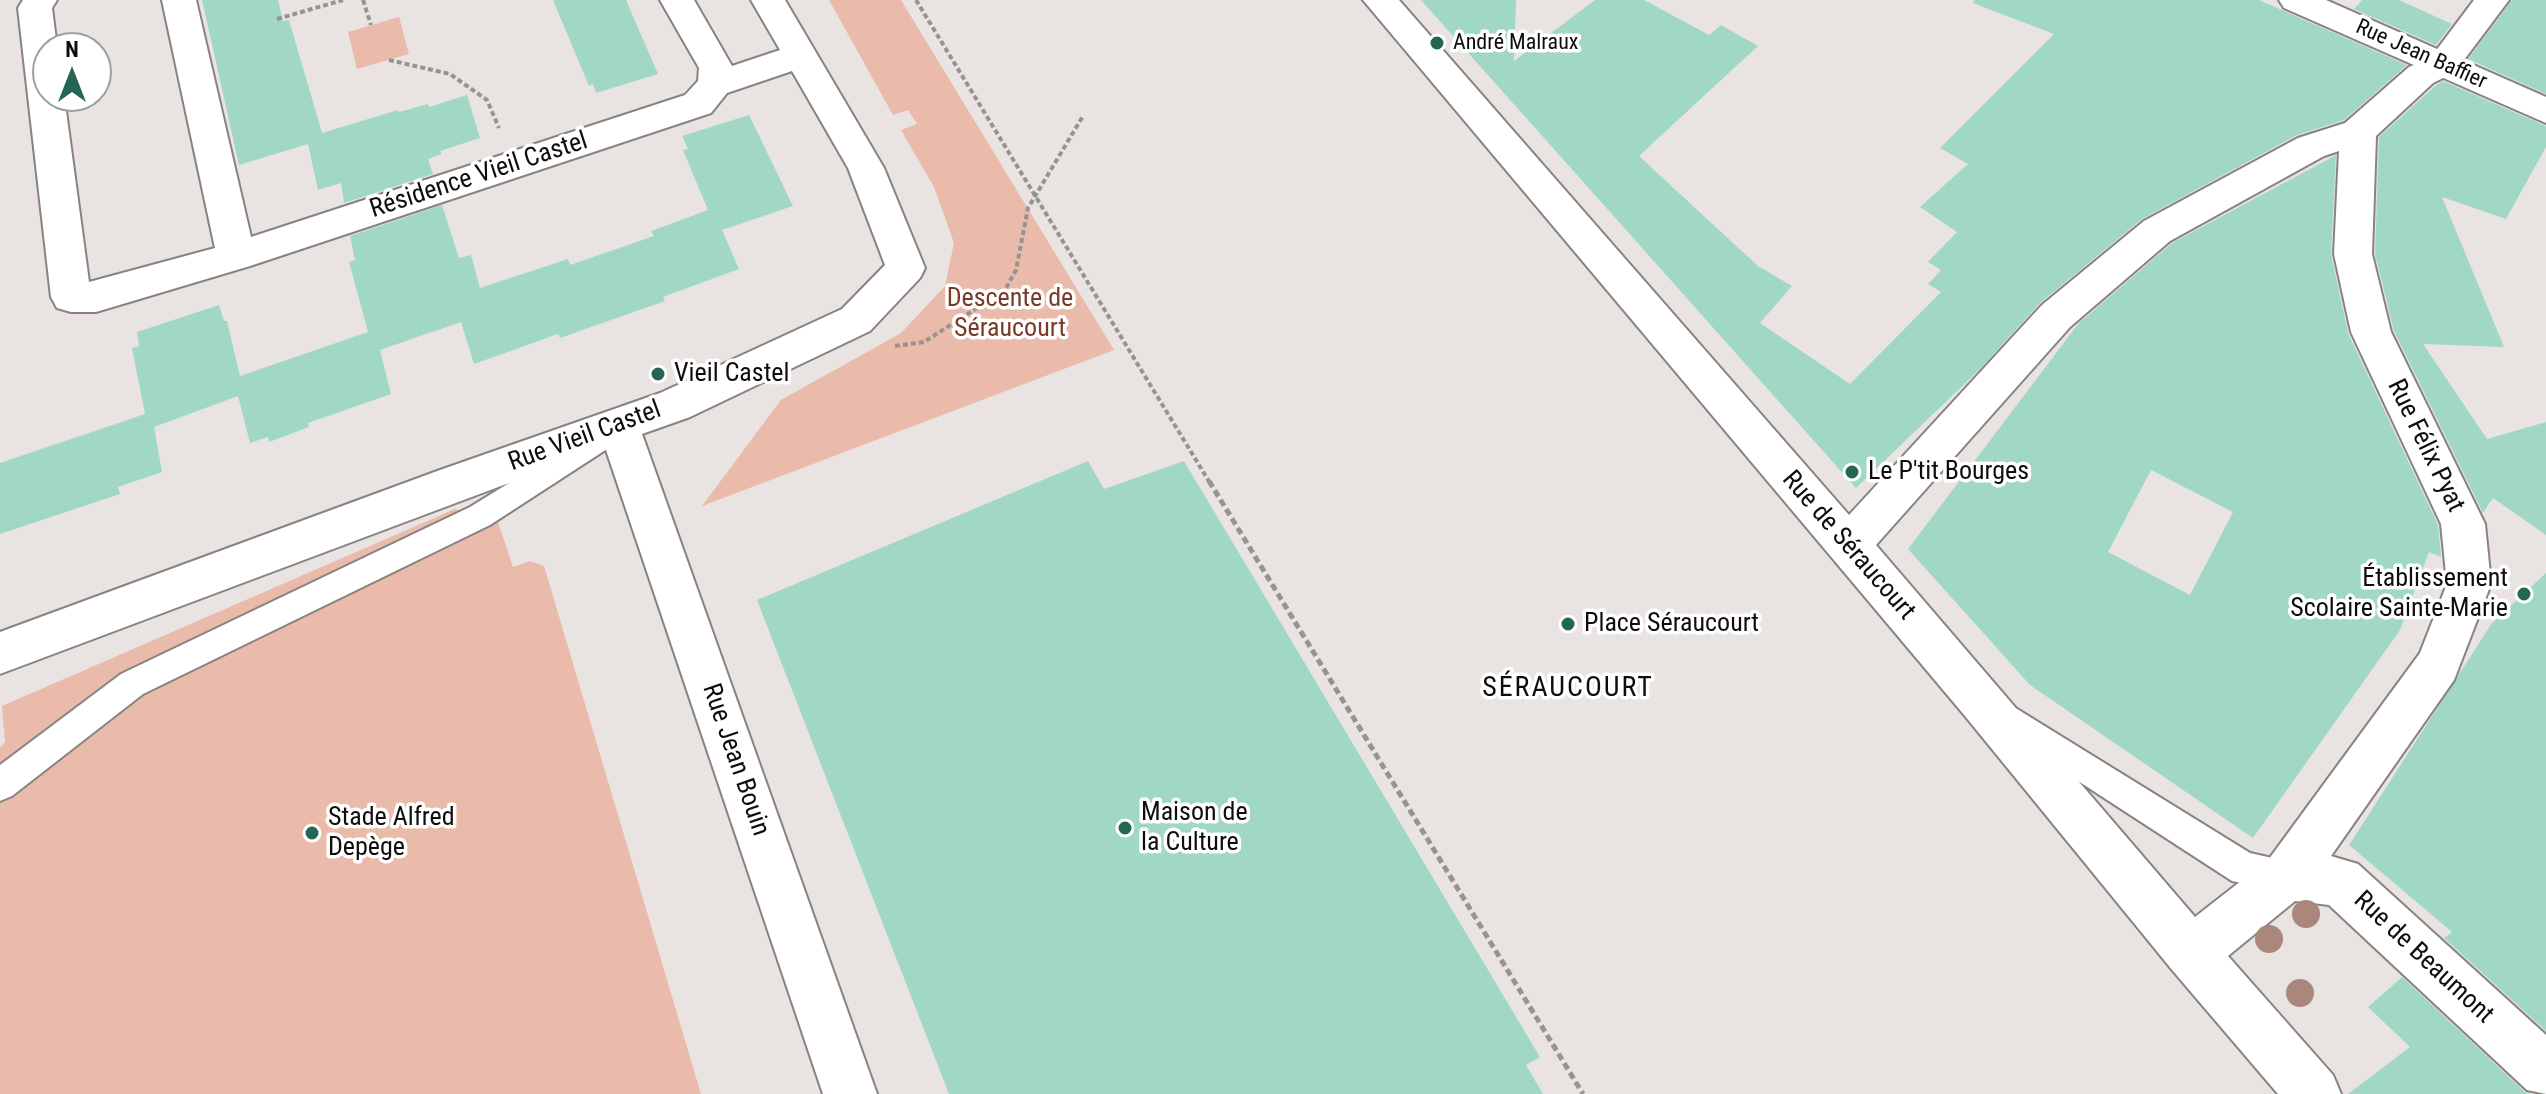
<!DOCTYPE html>
<meta charset="utf-8">
<style>
body{margin:0}
#map{position:relative;width:2546px;height:1094px;overflow:hidden;background:#e9e4e2;font-family:"Roboto Condensed",sans-serif}
canvas{display:block}
.north{position:absolute;left:32px;top:32px;width:80px;height:80px;box-sizing:border-box;background:#fff;border:2px solid #9f9e9e;border-radius:50%;rotate:0deg;font-size:22px;font-weight:700;line-height:32px;text-align:center;color:#0e0d0c}
.north::after{content:'';display:block;margin:auto;width:28px;height:36px;background:#256553;clip-path:polygon(50% 0,100% 100%,50% 72%,0 100%)}
</style>
<div id="map">
<canvas width="2546" height="1094"></canvas>
<div class="north">N</div>
</div>
<script>
const ctx = document.querySelector('canvas').getContext('2d');
ctx.lineJoin = 'round';
function paint(path, color) {
  ctx.fillStyle = color;
  ctx.fill(path, 'evenodd');
}
function strokePath(path, color, width, dash) {
  ctx.strokeStyle = color;
  ctx.lineWidth = width;
  ctx.lineCap = dash ? 'butt' : 'round';
  ctx.setLineDash(dash || []);
  ctx.stroke(path);
}
function label(font, color, halo, rows, align = 'center') {
  ctx.font = font + ' "Roboto Condensed",sans-serif';
  ctx.lineWidth = 7;
  ctx.setLineDash([]);
  ctx.textBaseline = 'middle';
  ctx.strokeStyle = halo;
  ctx.fillStyle = color;
  for (const [text, x, y, turn = 0] of rows) {
    ctx.save();
    ctx.translate(x, y);
    ctx.rotate((+turn || 0) * Math.PI / 180);
    ctx.textAlign = isNaN(turn) ? turn : align;
    if (halo) ctx.strokeText(text, 0, 0);
    ctx.fillText(text, 0, 0);
    ctx.restore();
  }
}
paint(new Path2D(`
 M829 0H901L1114 350 702 506 781 400 901 333 945 286 954 243 934 187 901 130 917 124 908 110 893 115Z
 M399 17 409 54 357 69 348 32Z
 M455 509 498 522 513 567 530 561 544 566 701 1094H0V747L5 742 2 706Z`), '#eabaaa');
paint(new Path2D(`
 M202 0H278L283 21 289 20 322 133 398 110 399 112 428 104 429 107 467 95 480 138 440 151 442 154 428 159 433 174 344 203 341 183 318 190 308 144 239 165Z
 M553 0H626L658 74 596 93 593 84 589 86Z
 M1421 0H1516L1514 61 1595 0H1644L1709 35 1721 25 1758 46 1639 156 1758 266 1792 286 1760 323 1850 384 1941 292 1928 284 1941 270 1928 262 1957 232 1920 207 1968 164 1940 148 2054 34 1973 3 1974 0H2259L2407 65 2344 120 2297 135 2142 219 2040 303 1980 369 1856 488Z
 M2362 0H2399L2452 24 2436 45 2354 9Z
 M2512 0H2546V94L2468 59Z
 M2443 81 2546 126V147L2506 219 2442 197 2504 347 2423 344 2487 439 2546 422V535L2493 498 2483 513 2394 331 2375 254 2379 137 2435 86Z
 M749 115 793 206 722 230 739 269 663 297 665 301 560 338 558 334 474 364 461 322 380 350 391 394 308 423 309 427 269 442 268 437 250 443 238 396 154 427 162 472 118 487 120 494 0 534V463L145 414 132 348 139 346 137 332 219 305 224 321H227L240 376 368 332 349 262 355 260 350 236 442 205 459 258 471 255 480 288 568 259 570 265 654 236 651 231 708 210 683 150 688 149 682 136Z
 M2336 155 2331 254 2348 333 2438 525 2441 557 2429 552 2400 630 2253 838 2030 685 1908 549 2078 324 2172 243ZM2151 470 2233 512 2190 595 2108 552Z
 M1088 461 1104 489 1184 461 1540 1057 1526 1065 1543 1094H949L757 600Z
 M2546 573V1031L2444 938 2452 932 2349 845 2492 623Z
 M2402 977 2525 1092 2531 1094H2348L2410 1047 2368 1007Z`), '#a1d8c5');
const service = new Path2D(`
 M597 429 607 433 611 441 607 449 490 525 143 694 12 796 0 801V765L121 674 470 507Z
 M2009 704 2250 853 2299 864 2304 876 2299 888 2287 893 2232 881 1998 729 1993 719 1998 709Z`);
const pedestrian = new Path2D(`
 M2474 0H2509L2455 72 2443 76 2431 72 2426 64Z`);
const minor = new Path2D(`
 M23 0H57L52 8 57 48H48V96H64L89 282 215 248 162 0H196L251 237 685 95 698 81 699 68 660 0H694L732 66 780 50 751 0H785L884 168 925 268 920 278 870 331 690 417 642 434 877 1094H823L605 447 0 674V632L440 470 660 393 842 309 885 265 848 168 792 71 727 93 711 113 250 266 96 312H71L57 308 51 297 18 8Z
 M1363 0H1399L1849 515 2042 305 2144 221 2298 138 2345 123 2409 67 2443 52 2455 56 2460 64 2455 72 2433 83 2376 136 2372 254 2391 332 2485 524 2491 584 2454 680 2331 856 2358 864 2546 1035V1094L2527 1090 2329 905 2295 901 2228 956 2333 1075 2341 1094H2278L2173 971 1965 716ZM2339 151 2334 254 2351 332 2441 524 2447 584 2420 653 2269 859 2195 917 1876 545 2070 327 2170 241 2324 156Z`);
const secondary = new Path2D(`
 M2279 0H2326L2546 97V123L2284 8Z`);
strokePath(service, '#888381', 4);
strokePath(pedestrian, '#888381', 4);
strokePath(minor, '#888381', 4);
strokePath(secondary, '#888381', 4);
strokePath(new Path2D(`
 M363 0 371 25
 M916 0 1210 483
 M277 19 343 0
 M389 60 450 74 487 100 499 128
 M895 346 924 342 1005 290 1016 270 1028 208 1083 116`), '#979391', 4, [5, 3]);
strokePath(new Path2D(`
 M1209 481 1583 1094`), '#979391', 5, [7, 4]);
paint(service, '#fff');
paint(pedestrian, '#fff');
paint(minor, '#fff');
paint(secondary, '#fff');
ctx.fillStyle = '#ab877b';
for (const [x, y] of [
 [2306,914],
 [2269,939],
 [2300,993]
]) {
  ctx.beginPath();
  ctx.arc(x, y, 14, 0, 2 * Math.PI);
  ctx.fill();
}
for (const [x, y, r, color] of [
 [1437,43,8,"#256553"],
 [658,374,8,"#256553"],
 [1852,472,8,"#256553"],
 [2524,594,8,"#256553"],
 [1568,624,8,"#256553"],
 [1125,828,8,"#256553"],
 [312,833,8,"#256553"]
]) {
  const dot = new Path2D();
  dot.arc(x, y, r, 0, 2 * Math.PI);
  ctx.fillStyle = color;
  ctx.fill(dot);
  strokePath(dot, '#fff', 3);
}
label('22px', '#0e0d0c', '#fff', [
 ["André Malraux",1453,43]
], 'left');
label('22px', '#0e0d0c', '#fff', [
 ["Rue Jean Baffier",2421,55,24]
]);
label('26px', '#0e0d0c', '#fff', [
 ["Résidence Vieil Castel",479,176,-18],
 ["Rue Vieil Castel",585,437,-20],
 ["Rue Félix Pyat",2425,446,64],
 ["Rue de Séraucourt",1848,546,49],
 ["Rue Jean Bouin",735,760,71],
 ["Rue de Beaumont",2423,958,43]
]);
label('26px', '#793b26', '#fff', [
 ["Descente de",1010,299],
 ["Séraucourt",1010,329]
]);
label('26px', '#0e0d0c', '#fff', [
 ["Vieil Castel",674,374],
 ["Le P'tit Bourges",1868,472],
 ["Établissement",2508,579,"right"],
 ["Scolaire Sainte-Marie",2508,609,"right"],
 ["Place Séraucourt",1584,624],
 ["Maison de",1141,813],
 ["la Culture",1141,843],
 ["Stade Alfred",328,818],
 ["Depège",328,848]
], 'left');
ctx.letterSpacing = '2px';
label('28px', '#0e0d0c', '#fff', [
 ["SÉRAUCOURT",1568,689]
]);
ctx.letterSpacing = '0px';
</script>
